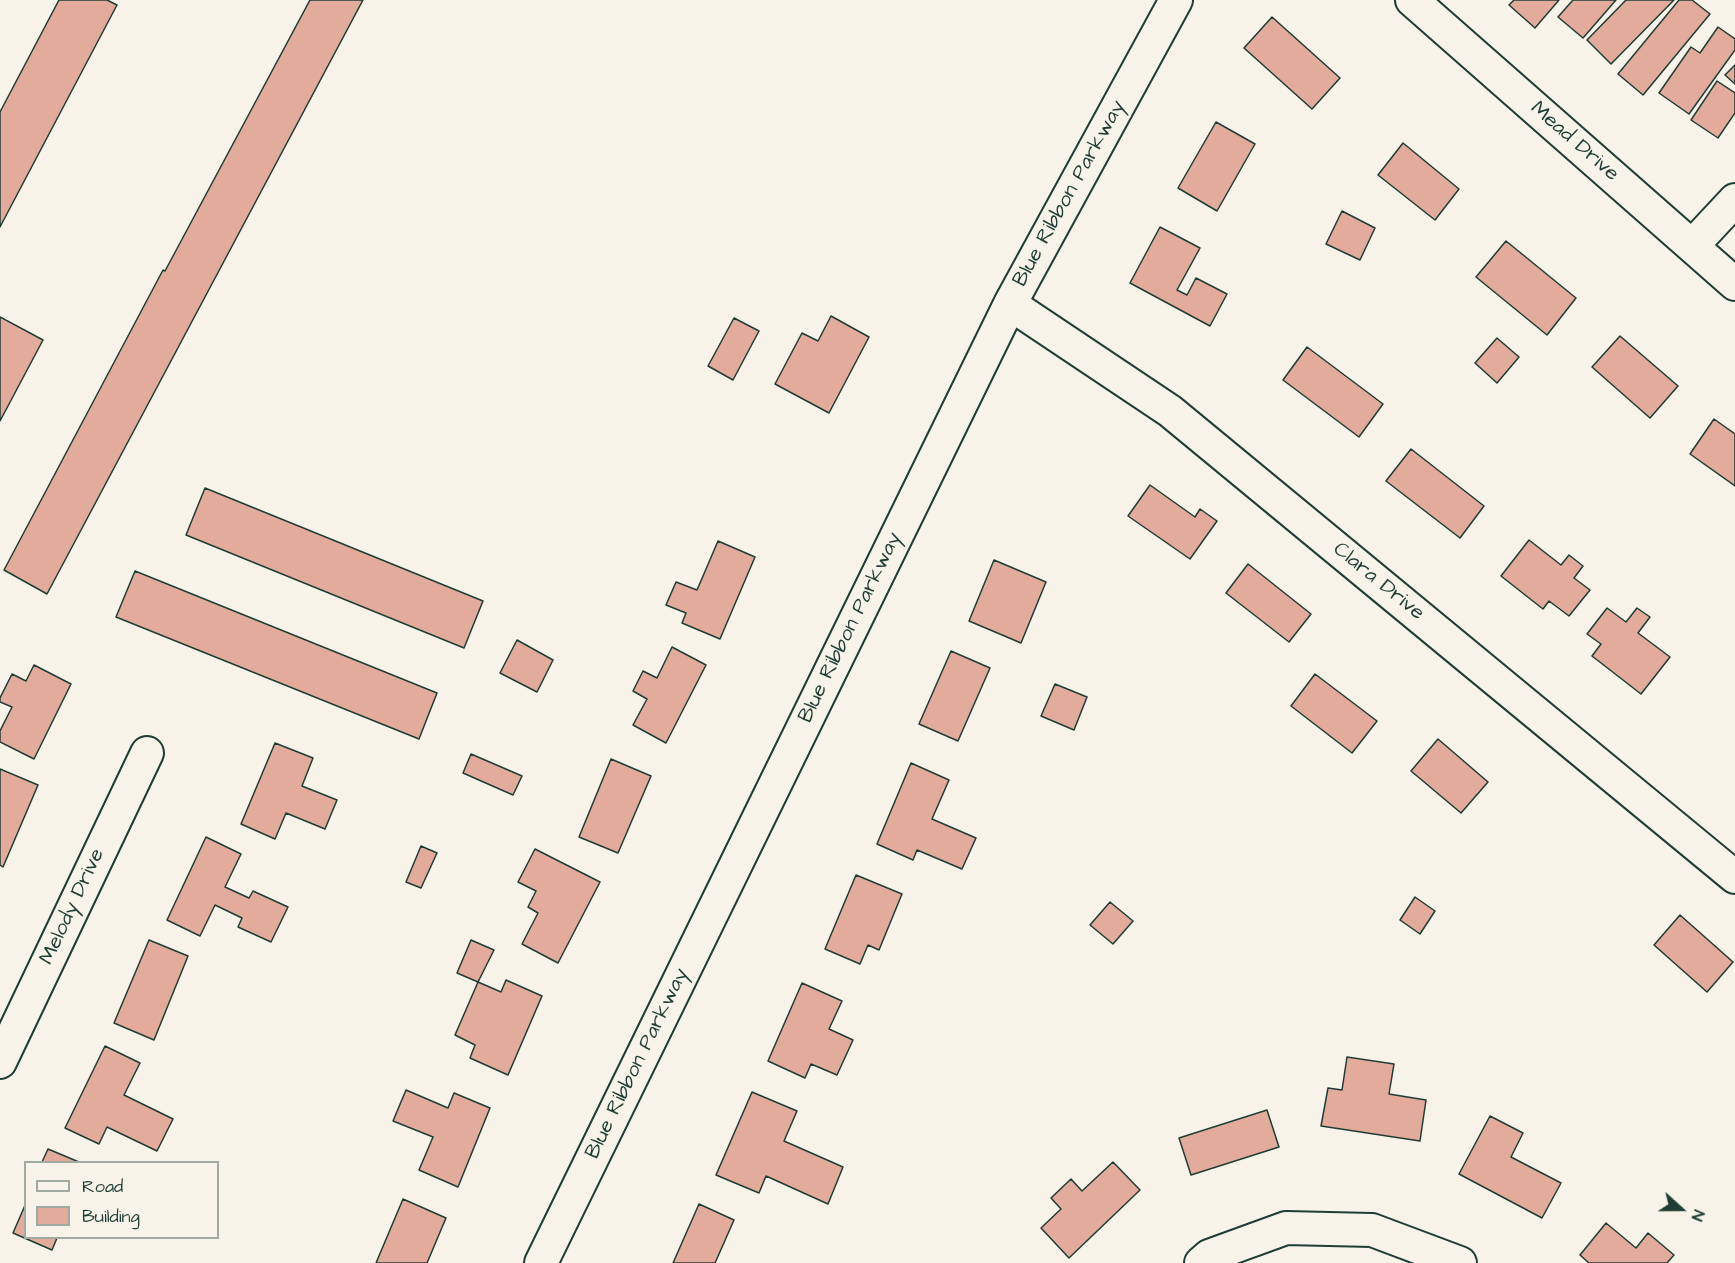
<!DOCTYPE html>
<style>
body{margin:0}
#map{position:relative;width:1735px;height:1263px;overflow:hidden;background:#f7f3e8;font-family:"Architects Daughter",sans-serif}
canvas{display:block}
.legend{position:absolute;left:24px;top:1161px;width:195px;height:78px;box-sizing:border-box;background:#f7f3e8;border:2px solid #a1aaa0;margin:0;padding:8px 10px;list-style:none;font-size:18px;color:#1f3d34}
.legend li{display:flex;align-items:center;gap:12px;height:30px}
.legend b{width:30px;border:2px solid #a1aaa0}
.north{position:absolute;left:1651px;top:1179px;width:60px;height:60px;-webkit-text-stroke:4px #f7f3e8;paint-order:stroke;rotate:111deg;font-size:16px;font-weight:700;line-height:24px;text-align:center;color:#1f3d34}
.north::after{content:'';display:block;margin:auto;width:21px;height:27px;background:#1f3d34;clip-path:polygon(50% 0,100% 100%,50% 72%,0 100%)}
</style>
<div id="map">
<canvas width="1735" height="1263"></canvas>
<ul class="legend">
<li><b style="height:8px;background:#f7f3e8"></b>Road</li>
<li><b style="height:16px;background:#e3ab9c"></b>Building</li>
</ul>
<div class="north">N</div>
</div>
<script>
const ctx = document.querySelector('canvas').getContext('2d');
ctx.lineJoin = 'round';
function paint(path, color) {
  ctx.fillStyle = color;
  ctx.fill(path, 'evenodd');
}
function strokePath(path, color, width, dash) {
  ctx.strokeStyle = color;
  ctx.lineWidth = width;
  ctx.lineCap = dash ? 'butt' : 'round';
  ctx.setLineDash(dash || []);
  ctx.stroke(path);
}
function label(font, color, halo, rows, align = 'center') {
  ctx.font = font + ' "Architects Daughter",sans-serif';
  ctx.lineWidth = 5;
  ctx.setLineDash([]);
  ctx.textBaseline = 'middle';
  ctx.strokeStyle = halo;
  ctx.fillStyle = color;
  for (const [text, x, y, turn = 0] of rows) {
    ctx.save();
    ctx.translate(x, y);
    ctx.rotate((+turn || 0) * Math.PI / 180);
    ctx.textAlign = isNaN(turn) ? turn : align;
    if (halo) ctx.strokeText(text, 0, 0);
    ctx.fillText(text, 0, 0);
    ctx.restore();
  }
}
const building = new Path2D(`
 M59 0H107L117 5 0 227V112Z
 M310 0H363L47 594 4 570 163 270 165 271Z
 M1514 0H1559L1535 28 1509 5Z
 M1573 0H1616L1583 38 1558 17Z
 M1626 0H1674L1611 64 1587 40Z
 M1679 0H1692L1710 14 1643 95 1618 74Z
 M1272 17 1340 78 1312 109 1244 48Z
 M1718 27 1735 39V50L1689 114 1659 93 1691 47 1700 53Z
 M1735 65V84L1725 75Z
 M1717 81 1735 93V113L1718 138 1691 120Z
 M1216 122 1255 144 1217 211 1178 188Z
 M1403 143 1459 189 1435 220 1378 175Z
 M1342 211 1375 228 1360 260 1326 244Z
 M1160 227 1200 248 1177 290 1187 295 1196 278 1227 294 1210 326 1130 283Z
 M1506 241 1576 298 1547 335 1476 277Z
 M831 316 869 337 829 413 775 384 802 333 818 341Z
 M0 317 43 340 0 421Z
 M734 318 759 331 733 380 708 366Z
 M1620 336 1678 386 1650 418 1592 367Z
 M1497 338 1519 357 1497 383 1475 363Z
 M1307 347 1383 404 1359 437 1283 380Z
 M1714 419 1735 434V486L1690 454Z
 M1411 449 1484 506 1460 538 1386 481Z
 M1150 485 1195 517 1200 509 1217 521 1190 559 1128 516Z
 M205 488 483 601 464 648 186 535Z
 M1529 540 1561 565 1569 555 1583 566 1574 578 1590 590 1569 616 1549 601 1543 609 1501 576Z
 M718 541 755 557 720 639 682 623 686 613 666 605 676 582 697 590Z
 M994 560 1046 582 1021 643 969 621Z
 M1248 564 1311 614 1289 642 1226 593Z
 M135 571 437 693 419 739 116 617Z
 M1607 608 1626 622 1637 608 1650 617 1638 633 1670 657 1641 694 1592 656 1601 644 1587 634Z
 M517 640 553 660 537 692 500 673Z
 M672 647 706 665 666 743 633 725 647 699 633 691 643 671 657 678Z
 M951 651 990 668 958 741 919 724Z
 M34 665 71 684 34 759 0 742V731L12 707 0 702V698L12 674 26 681Z
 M1315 674 1377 721 1352 753 1291 706Z
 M1055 684 1087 697 1074 730 1041 716Z
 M1438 739 1488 782 1461 813 1411 771Z
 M275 743 313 758 302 786 337 800 325 829 286 813 275 839 241 824Z
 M471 754 522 776 513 795 463 773Z
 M611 759 651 776 618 853 579 837Z
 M911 763 949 780 932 819 976 838 962 869 917 850 913 860 877 844Z
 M0 769 38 785 3 867 0 865Z
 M206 837 241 854 225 887 249 898 253 891 288 907 271 942 238 927 242 918 215 905 200 936 167 920Z
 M421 846 437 853 421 888 406 882Z
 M535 849 600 882 558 963 522 944 538 913 528 907 536 891 518 882Z
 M856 875 902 894 879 950 868 945 860 964 825 949Z
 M1415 897 1435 911 1420 934 1400 920Z
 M1110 902 1133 921 1113 944 1090 925Z
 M1680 915 1733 962 1707 992 1654 945Z
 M149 940 188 956 154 1040 114 1023Z
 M471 940 494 950 478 982 457 973Z
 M506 980 542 996 508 1075 470 1058 475 1045 455 1035 478 982 501 992Z
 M802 983 842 1001 829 1029 853 1040 837 1075 811 1064 805 1078 768 1061Z
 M105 1046 140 1063 124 1095 173 1119 157 1151 107 1127 99 1144 65 1128Z
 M1347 1057 1394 1064 1389 1094 1426 1100 1420 1141 1321 1126 1328 1088 1342 1090Z
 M406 1090 448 1108 454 1093 490 1108 458 1187 419 1170 433 1137 393 1121Z
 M752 1092 797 1111 784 1141 843 1167 828 1204 766 1176 759 1193 716 1175Z
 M1267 1110 1279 1147 1191 1175 1179 1138Z
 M1490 1116 1523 1133 1511 1157 1561 1183 1542 1218 1459 1174Z
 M48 1149 79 1162H42Z
 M1113 1162 1140 1190 1069 1258 1041 1228 1061 1209 1051 1198 1071 1179 1082 1191Z
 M403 1199 446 1218 427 1263H376Z
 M26 1203V1238H57L52 1250 13 1233Z
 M699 1204 734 1220 715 1263H673Z
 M1606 1223 1636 1248 1648 1233 1674 1255 1667 1263H1589L1580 1255Z`);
paint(building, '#e3ab9c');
strokePath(building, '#1f3d34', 1.5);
const street = new Path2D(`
 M1412 0 1735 284
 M1692 246 1735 200
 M1010 304 1170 411 1735 877
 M0 1062 147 753
 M541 1263 1010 304 1176 0
 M1201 1263 1209 1256 1286 1228 1372 1230 1460 1263`);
strokePath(street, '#1f3d34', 36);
strokePath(street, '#f7f3e8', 32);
label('21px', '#1f3d34', '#f7f3e8', [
 ["Mead Drive",1574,142,41],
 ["Blue Ribbon Parkway",1070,194,-61],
 ["Clara Drive",1378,582,39],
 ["Blue Ribbon Parkway",851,628,-64],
 ["Melody Drive",73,907,-65],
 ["Blue Ribbon Parkway",638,1064,-64]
]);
</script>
